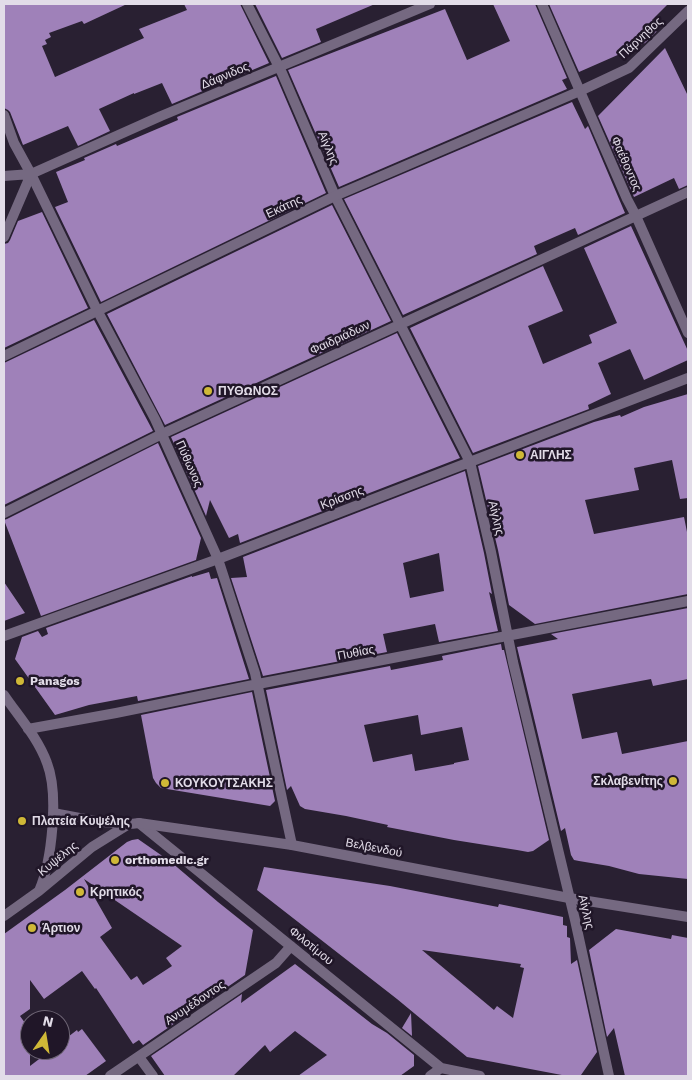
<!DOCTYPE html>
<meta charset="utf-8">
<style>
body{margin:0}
#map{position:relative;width:692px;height:1080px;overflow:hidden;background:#292032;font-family:"Work Sans",sans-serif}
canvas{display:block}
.frame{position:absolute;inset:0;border:5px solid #e2dce8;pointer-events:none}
.north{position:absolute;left:20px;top:1010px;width:50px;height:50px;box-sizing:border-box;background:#201628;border:1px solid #6e6575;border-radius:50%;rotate:13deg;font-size:14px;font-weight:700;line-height:20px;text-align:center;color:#e2dce8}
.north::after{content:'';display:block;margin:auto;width:18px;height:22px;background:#cfb837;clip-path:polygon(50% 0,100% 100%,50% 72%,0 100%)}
</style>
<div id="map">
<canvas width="692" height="1080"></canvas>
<div class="frame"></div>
<div class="north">N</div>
</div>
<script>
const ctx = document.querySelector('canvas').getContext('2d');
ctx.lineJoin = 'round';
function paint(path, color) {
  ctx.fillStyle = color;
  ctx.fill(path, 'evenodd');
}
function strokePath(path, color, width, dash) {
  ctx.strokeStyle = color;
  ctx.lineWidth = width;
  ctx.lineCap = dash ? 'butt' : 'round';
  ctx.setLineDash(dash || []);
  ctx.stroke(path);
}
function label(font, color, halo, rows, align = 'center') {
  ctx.font = font + ' "Work Sans",sans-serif';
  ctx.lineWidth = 5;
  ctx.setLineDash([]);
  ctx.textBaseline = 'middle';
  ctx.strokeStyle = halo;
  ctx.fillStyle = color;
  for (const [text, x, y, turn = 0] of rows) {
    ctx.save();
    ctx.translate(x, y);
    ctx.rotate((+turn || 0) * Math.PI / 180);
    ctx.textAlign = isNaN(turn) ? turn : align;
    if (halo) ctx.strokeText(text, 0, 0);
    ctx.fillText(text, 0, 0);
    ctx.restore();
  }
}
paint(new Path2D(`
 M4 4H127L84 24 82 21 49 33 51 37 45 40 47 44 42 46 55 77 144 38 139 29 187 10 184 4H240L269 63 172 104 162 83 134 94V93L99 109 110 131 78 146 68 126 23 145 10 112 8 110 4 108Z
 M255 4H375L316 29 321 42 282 58Z
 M493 4H535L567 78 562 80 567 89 339 187 288 70 329 54 445 9 467 60 510 41Z
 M549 4H668L652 20 657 31 645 43 579 72Z
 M665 48 688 96V185L679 189 674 178 634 197 598 116Z
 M276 76 326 193 101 302 55 207 68 202 56 172 85 160 84 158 116 144 117 146 178 120 177 117Z
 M572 102 585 129 588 126 625 213 578 235 575 228 534 246 537 254 403 315 344 199Z
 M332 205 391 321 165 425 107 314Z
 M42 212 88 308 4 348V244L8 243 10 240 18 221Z
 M631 226 688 351V360L644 380 630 349 598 363 611 394 588 405 589 409 473 453 410 328 543 266 563 311 528 326 543 364 592 343 589 335 617 323 584 248Z
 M94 320 153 431 4 505V363Z
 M397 333 460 458 240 543 238 534 229 538 210 500 206 516 171 437Z
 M688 394V498L680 499 672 460 634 468 639 490 585 500 594 534 684 517 688 537V594L535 624 509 605 498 550 478 466 594 422 620 415 621 417 644 407Z
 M158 443 201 538 196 560 41 616 4 520 7 519Z
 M465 471 484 553 492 594 489 592 498 631 439 642 435 624 383 634 387 652 263 676 231 578 247 577 243 557ZM439 553 444 591 410 598 403 563Z
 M209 572 211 579 217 578 249 679 138 701 137 696 89 705 55 715 15 659 22 637 38 631 42 637 48 634 46 628 192 576V577Z
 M4 582 25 613 4 621Z
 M688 608V679L653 686 651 679 572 694 582 739 617 732 622 754 688 741V879L639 874 609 866 579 861 574 860 571 855 565 828 561 831 517 647 558 639 551 634Z
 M501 644 502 650H504L549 840 533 851 528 852 517 850 454 840 387 827 388 825 346 816 305 809 300 806 291 786 287 790 266 690 390 666 391 670 443 660 442 656ZM418 715 421 735 462 727 469 760 454 763V764L415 771 412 754 373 762 364 725Z
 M252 692 275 801 270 806 161 788 156 783 153 778 141 715Z
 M138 839 171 862 218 902 253 930 245 975 143 1045 139 1040 133 1044 96 988 95 989 82 971 44 999 30 980V1009L20 1016 30 1030V1066L51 1050H60V1043L77 1030 78 1032 82 1029 106 1061 85 1076H4V934L65 890 127 842 132 840ZM84 879 182 946 166 958 172 966 143 985 137 976 131 980 100 937 112 928Z
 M264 867 390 886 498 907 499 904 563 917V925L567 926V937L570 938 571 964 577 960 597 1052 581 1075 576 1076H567L467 1057 397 999 257 890ZM422 950 521 964 520 967 524 968 513 1018 497 1006 494 1010Z
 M616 929 671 939 672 935 688 938V1076H625L614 1028 607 1037 589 950Z
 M295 964 372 1024 387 1033 414 1055V1066L400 1076H298L327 1055 295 1031 270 1052 265 1045 233 1076H165L151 1056 242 994 241 1003Z
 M411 1013 412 1036 402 1028Z`), '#9f81b9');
strokePath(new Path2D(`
 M247 4 282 73 335 196 470 462 491 552 513 662 575 920 609 1076
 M542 4 627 199 636 216 688 333
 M4 115 14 143 31 174 97 310 155 419 218 559 255 673 292 845
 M4 513 162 434 688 192
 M4 636 218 559 688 378
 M28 729 116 713 258 684 688 601
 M139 823 441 1068 480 1076
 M139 1057 153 1076
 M110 1076 276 963 291 946
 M430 1076 441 1068`), '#756981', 10);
strokePath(new Path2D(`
 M4 176 31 174 161 116 430 4
 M4 237 31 174
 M4 356 335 196 580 91 629 68 688 11
 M4 695C19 717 38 738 47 763 59 794 52 861 39 891
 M53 813C78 817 114 827 139 823L292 845 569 898 688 917
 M4 916 39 891 92 847 129 824`), '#756981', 10);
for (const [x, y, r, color] of [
 [208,391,5,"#cfb837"],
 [520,455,5,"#cfb837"],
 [20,681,5,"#cfb837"],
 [673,781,5,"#cfb837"],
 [165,783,5,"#cfb837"],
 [22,821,5,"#cfb837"],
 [115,860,5,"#cfb837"],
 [80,892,5,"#cfb837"],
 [32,928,5,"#cfb837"]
]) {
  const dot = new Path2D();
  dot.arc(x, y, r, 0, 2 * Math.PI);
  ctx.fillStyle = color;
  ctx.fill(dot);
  strokePath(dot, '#201628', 2);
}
label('12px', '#e2dce8', '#201628', [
 ["Πάρνηθος",641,38,-43],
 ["Δάφνιδος",225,76,-23],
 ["Αίγλης",328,148,67],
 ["Φαέθοντος",626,164,66],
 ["Εκάτης",284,207,-25],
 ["Φαιδριάδων",340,338,-25],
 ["Πύθωνος",189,464,66],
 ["Κρίσσης",342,498,-21],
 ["Αίγλης",496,518,77],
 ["Πυθίας",356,653,-11],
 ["Βελβενδού",374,848,11],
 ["Κυψέλης",58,859,-39],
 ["Αίγλης",586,912,77],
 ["Φιλοτίμου",311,946,39],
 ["Ανυμέδοντος",195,1003,-34]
]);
label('bold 12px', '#e2dce8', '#201628', [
 ["ΠΥΘΩΝΟΣ",218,391],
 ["ΑΙΓΛΗΣ",530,455],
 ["Panagos",30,681],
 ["Σκλαβενίτης",663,781,"right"],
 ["ΚΟΥΚΟΥΤΣΑΚΗΣ",175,783],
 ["Πλατεία Κυψέλης",32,821],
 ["orthomedic.gr",125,860],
 ["Κρητικός",90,892],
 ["Άρτιον",42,928]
], 'left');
</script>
